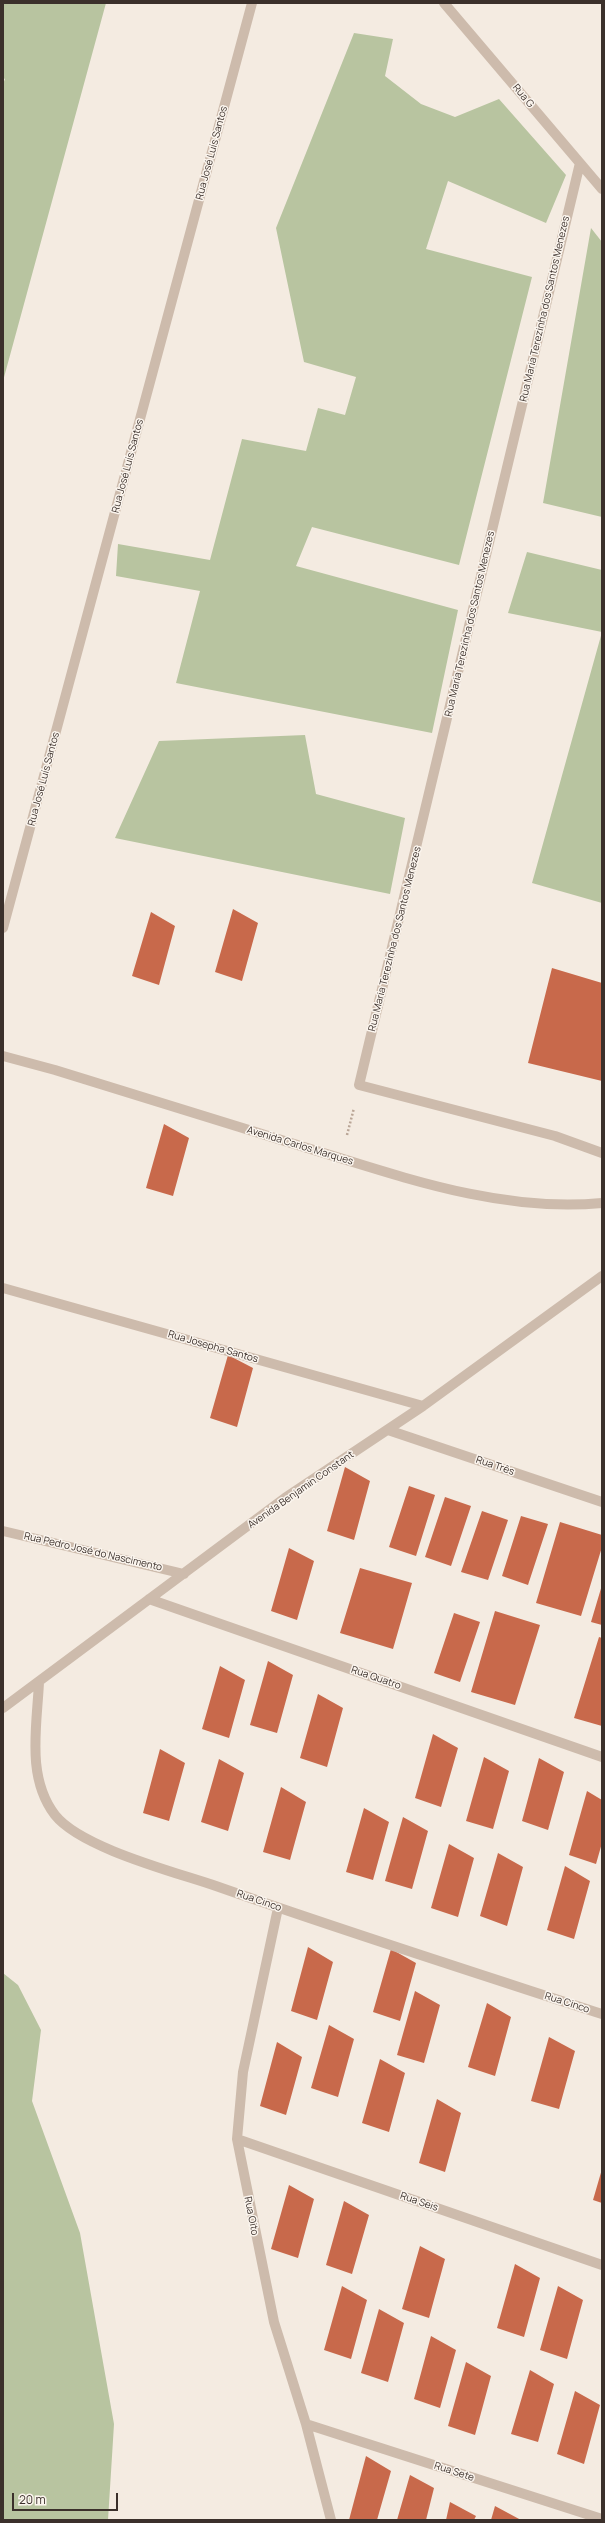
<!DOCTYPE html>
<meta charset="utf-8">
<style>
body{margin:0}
#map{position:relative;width:605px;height:2523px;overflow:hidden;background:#f4ebe1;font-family:Manrope,sans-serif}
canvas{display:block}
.frame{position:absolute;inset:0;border:4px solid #3b302b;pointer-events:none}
.scale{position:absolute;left:12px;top:2493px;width:106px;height:18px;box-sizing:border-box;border:2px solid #3b302b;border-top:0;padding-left:5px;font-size:12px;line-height:14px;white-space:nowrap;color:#3b302b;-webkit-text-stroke:3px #fbf5ee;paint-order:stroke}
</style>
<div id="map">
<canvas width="605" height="2523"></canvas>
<div class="frame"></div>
<div class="scale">20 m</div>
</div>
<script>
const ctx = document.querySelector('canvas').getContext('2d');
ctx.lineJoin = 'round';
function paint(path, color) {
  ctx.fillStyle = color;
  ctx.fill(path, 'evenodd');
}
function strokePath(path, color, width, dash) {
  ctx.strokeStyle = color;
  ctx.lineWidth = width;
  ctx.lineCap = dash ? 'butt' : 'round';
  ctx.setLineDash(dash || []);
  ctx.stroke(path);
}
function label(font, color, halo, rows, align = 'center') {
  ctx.font = font + ' Manrope,sans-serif';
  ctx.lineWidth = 3;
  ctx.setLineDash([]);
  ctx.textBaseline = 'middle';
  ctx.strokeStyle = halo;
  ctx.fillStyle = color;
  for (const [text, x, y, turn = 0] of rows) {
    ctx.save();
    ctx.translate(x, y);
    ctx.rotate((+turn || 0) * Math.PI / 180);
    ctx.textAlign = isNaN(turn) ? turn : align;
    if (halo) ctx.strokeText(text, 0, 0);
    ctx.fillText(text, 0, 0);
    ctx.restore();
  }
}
paint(new Path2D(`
 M3 3H106L3 381V84L5 79 3 78Z
 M354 33 393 39 385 76 421 104 455 117 499 99 566 175 546 223 448 181 426 249 532 277 459 565 312 527 296 566 458 610 432 733 176 683 200 591 116 576 118 544 210 560 242 439 306 451 318 408 345 415 356 377 304 362 276 228Z
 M591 228 602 242V517L543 503Z
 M527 552 602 570V903L532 883 602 632 508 613Z
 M305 735 316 794 405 818 390 894 115 838 159 741Z
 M3 1973 18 1985 41 2030 32 2101 80 2233 114 2424 108 2520H3Z`), '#b8c4a0');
paint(new Path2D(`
 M233 909 258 923 242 981 215 972Z
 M151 912 175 926 159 985 132 976Z
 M552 968 602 983V1081L528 1063Z
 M164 1124 189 1138 173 1196 146 1188Z
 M228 1355 253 1368 237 1427 210 1418Z
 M345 1467 370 1481 354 1540 327 1531Z
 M409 1486 435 1495 416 1556 389 1547Z
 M445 1497 471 1506 451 1566 425 1557Z
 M482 1511 508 1520 488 1580 461 1572Z
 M521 1516 548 1524 528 1585 502 1576Z
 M560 1522 602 1535V1547L581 1616 536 1603Z
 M289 1548 314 1561 297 1620 271 1611Z
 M360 1568 412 1583 393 1649 340 1633Z
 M602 1585V1625L591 1622Z
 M495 1611 540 1625 515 1705 471 1692Z
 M454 1613 480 1622 460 1682 434 1673Z
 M599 1637 602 1638V1726L574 1718Z
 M268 1661 293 1675 277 1733 250 1725Z
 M220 1666 245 1680 229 1738 202 1729Z
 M318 1694 343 1708 327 1767 300 1758Z
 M433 1734 458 1748 441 1807 415 1798Z
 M160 1749 185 1763 169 1821 143 1813Z
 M484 1757 509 1771 493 1829 466 1821Z
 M539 1758 564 1772 548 1830 522 1821Z
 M219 1759 244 1773 228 1831 201 1822Z
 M281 1787 306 1802 290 1860 263 1852Z
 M587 1791 602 1800V1843L596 1864 569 1855Z
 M364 1808 389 1822 373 1880 346 1872Z
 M403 1817 428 1831 412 1889 385 1881Z
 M449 1844 474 1858 458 1917 431 1908Z
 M498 1853 523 1867 507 1926 480 1916Z
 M565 1866 590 1881 574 1939 547 1930Z
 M308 1947 333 1962 317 2020 291 2011Z
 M391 1949 416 1963 400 2021 373 2012Z
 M415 1991 440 2005 424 2063 397 2055Z
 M487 2003 511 2017 495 2076 468 2067Z
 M329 2025 354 2039 338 2097 311 2088Z
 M549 2037 575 2051 559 2109 531 2101Z
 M277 2042 302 2057 286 2115 260 2106Z
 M380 2059 405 2073 389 2132 362 2123Z
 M437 2099 461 2113 445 2172 419 2163Z
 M602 2169V2203L593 2200Z
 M289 2185 314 2199 298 2258 271 2249Z
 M344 2201 369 2215 352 2274 326 2265Z
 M420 2246 445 2259 429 2318 402 2309Z
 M515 2264 540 2278 524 2337 497 2328Z
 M342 2286 367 2300 351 2359 324 2350Z
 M558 2286 583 2300 567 2359 540 2350Z
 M379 2309 404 2323 388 2382 361 2373Z
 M431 2336 456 2350 440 2408 414 2399Z
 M466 2362 491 2376 475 2435 448 2426Z
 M530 2370 554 2384 538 2442 511 2434Z
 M575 2391 600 2405 584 2464 557 2454Z
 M366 2456 391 2471 377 2520H349Z
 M410 2475 434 2488 426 2520H397Z
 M450 2502 476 2516 474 2520H446Z
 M495 2506 521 2520H491Z`), '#c8694b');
strokePath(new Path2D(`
 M347 1135 354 1108`), '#b9a596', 2.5, [2, 2]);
strokePath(new Path2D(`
 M444 3 602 189
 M580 163 359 1085 555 1136 602 1153
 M3 928 252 3
 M3 1056 55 1070C138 1096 221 1121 304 1147 400 1176 500 1213 602 1203
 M3 1288 423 1406
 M388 1430 602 1502
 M3 1531 184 1574
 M149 1599 602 1757
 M39 1682C37 1726 26 1777 55 1815 81 1848 175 1872 216 1886 344 1931 473 1972 602 2014
 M3 1708 285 1498 423 1406 602 1276
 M278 1908 243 2072 237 2139 274 2322 306 2424 331 2520
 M237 2139 602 2265
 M306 2424 602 2519`), '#cdbbac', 10);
label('10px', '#3b302b', '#fbf5ee', [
 ["Rua G",523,96,50],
 ["Rua José Luís Santos",212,153,-75],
 ["Rua Maria Terezinha dos Santos Menezes",545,309,-77],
 ["Rua José Luís Santos",128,466,-75],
 ["Rua Maria Terezinha dos Santos Menezes",470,624,-77],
 ["Rua José Luís Santos",44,779,-75],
 ["Rua Maria Terezinha dos Santos Menezes",395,939,-76],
 ["Avenida Carlos Marques",300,1146,17],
 ["Rua Josepha Santos",213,1347,16],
 ["Rua Três",495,1466,19],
 ["Avenida Benjamin Constant",301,1490,-35],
 ["Rua Pedro José do Nascimento",93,1552,13],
 ["Rua Quatro",376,1678,19],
 ["Rua Cinco",259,1901,19],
 ["Rua Cinco",567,2003,18],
 ["Rua Seis",419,2202,19],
 ["Rua Oito",251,2216,79],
 ["Rua Sete",454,2472,18]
]);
</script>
